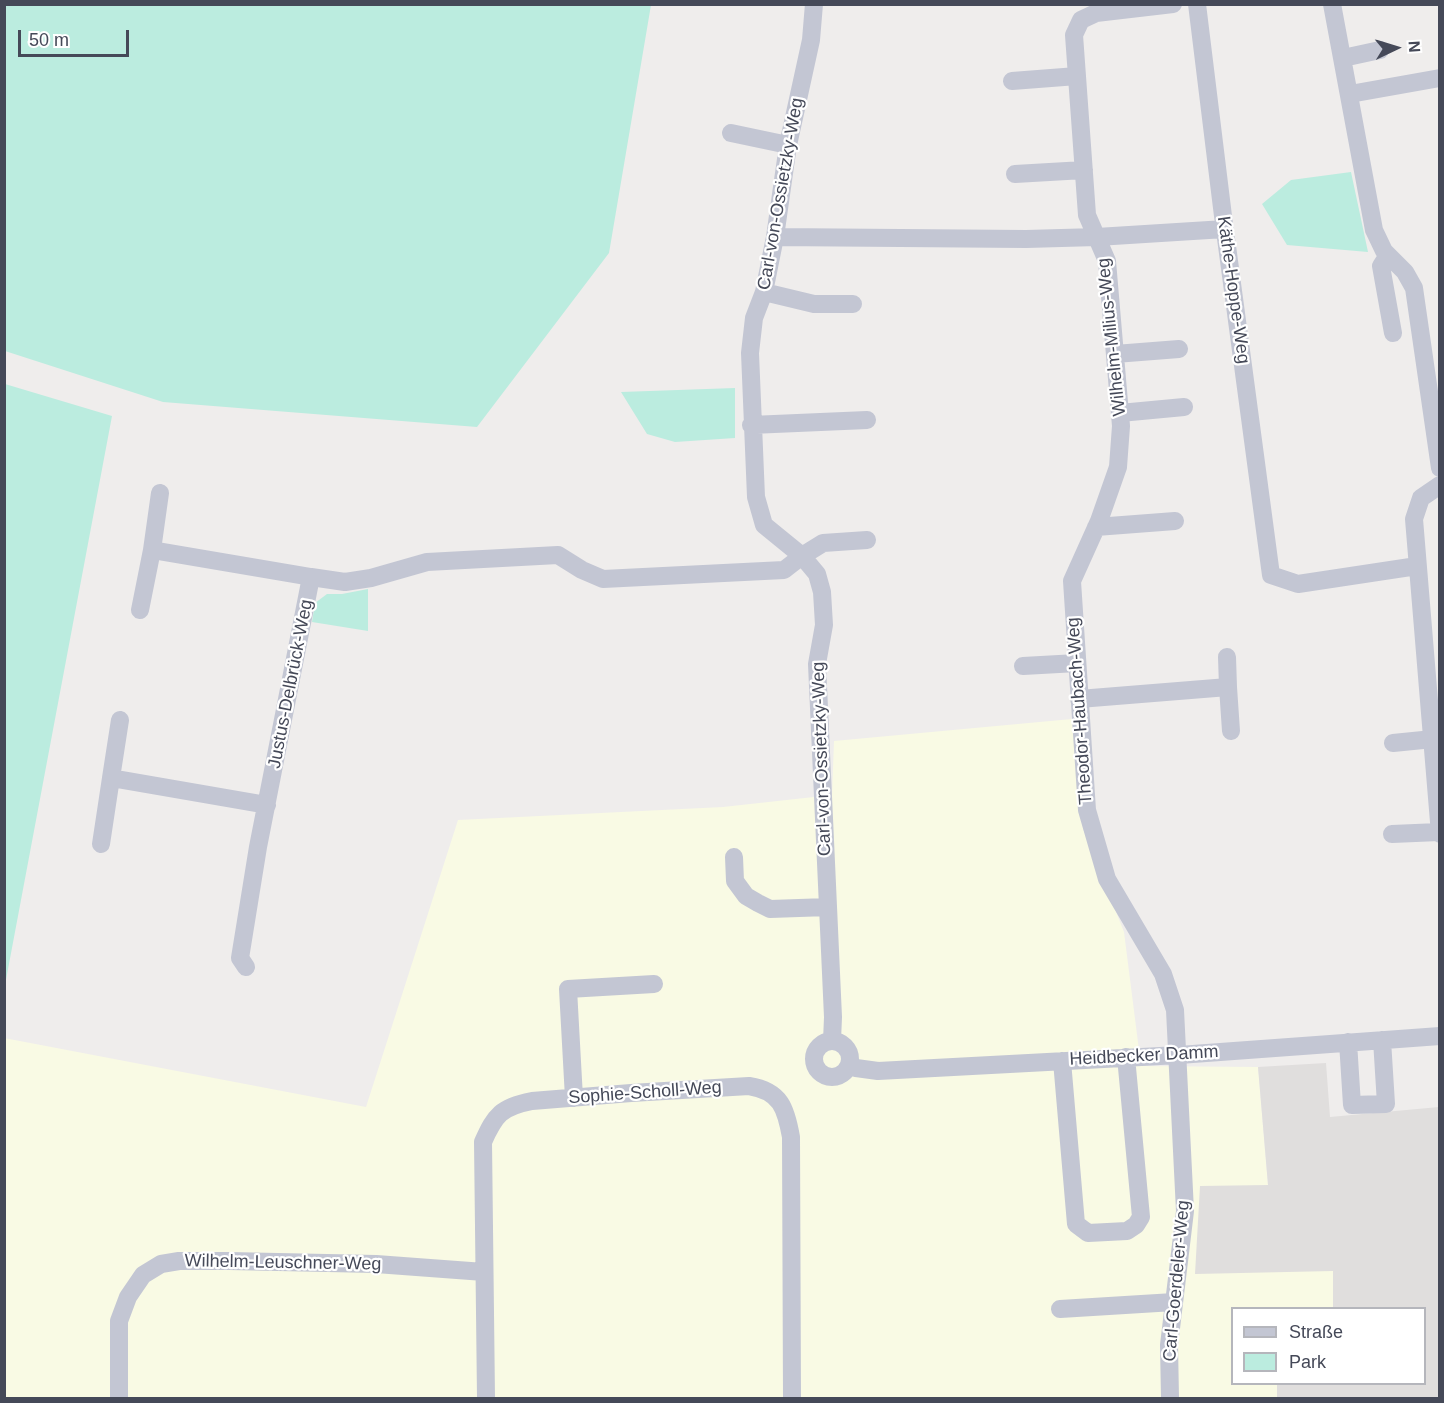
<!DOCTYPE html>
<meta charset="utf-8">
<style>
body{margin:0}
#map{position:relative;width:1444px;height:1403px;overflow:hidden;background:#efedec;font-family:Arial,sans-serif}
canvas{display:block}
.frame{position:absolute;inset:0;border:6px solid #454958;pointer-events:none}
.legend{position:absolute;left:1231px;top:1307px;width:195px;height:78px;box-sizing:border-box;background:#fff;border:2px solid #b5b6bc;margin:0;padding:8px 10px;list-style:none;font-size:18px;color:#454958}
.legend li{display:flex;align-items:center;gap:12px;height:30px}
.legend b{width:30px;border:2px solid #b5b6bc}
.north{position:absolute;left:1366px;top:18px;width:60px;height:60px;-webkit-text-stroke:4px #fff;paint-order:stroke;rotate:86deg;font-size:16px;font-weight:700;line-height:24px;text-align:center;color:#454958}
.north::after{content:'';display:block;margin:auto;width:21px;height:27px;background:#454958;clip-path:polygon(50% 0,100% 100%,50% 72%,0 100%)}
.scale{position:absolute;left:18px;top:30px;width:111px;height:27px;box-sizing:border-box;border:3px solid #454958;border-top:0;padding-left:8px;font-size:18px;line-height:21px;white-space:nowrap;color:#454958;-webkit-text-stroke:4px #fff;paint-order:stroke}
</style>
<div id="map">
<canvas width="1444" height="1403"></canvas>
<div class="frame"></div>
<ul class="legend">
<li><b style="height:8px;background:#c3c6d3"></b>Straße</li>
<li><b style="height:16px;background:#bbecdf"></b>Park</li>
</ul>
<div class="north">N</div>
<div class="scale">50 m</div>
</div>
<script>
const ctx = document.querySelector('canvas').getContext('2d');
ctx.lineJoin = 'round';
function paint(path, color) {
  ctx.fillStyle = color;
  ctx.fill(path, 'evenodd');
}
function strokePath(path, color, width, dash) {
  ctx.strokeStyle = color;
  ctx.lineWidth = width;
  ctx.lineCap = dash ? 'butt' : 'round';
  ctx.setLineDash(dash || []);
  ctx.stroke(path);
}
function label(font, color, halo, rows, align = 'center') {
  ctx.font = font + ' Arial,sans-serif';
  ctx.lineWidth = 4.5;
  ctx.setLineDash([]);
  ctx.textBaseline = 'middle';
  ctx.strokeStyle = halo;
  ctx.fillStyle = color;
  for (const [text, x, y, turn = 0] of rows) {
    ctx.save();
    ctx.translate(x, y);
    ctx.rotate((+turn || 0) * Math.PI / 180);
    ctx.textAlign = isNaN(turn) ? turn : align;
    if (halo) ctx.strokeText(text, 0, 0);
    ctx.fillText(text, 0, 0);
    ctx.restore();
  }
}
paint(new Path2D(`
 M1072 719 1083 829 1124 932 1141 1066 1258 1067 1268 1185 1333 1271V1308H1232V1384H1277V1398H5L4 1038 366 1107 458 820 723 807 832 795 834 741Z`), '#f9fae4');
paint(new Path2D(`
 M1326 1063 1330 1117 1439 1107V1398H1277V1384H1424V1308H1333V1271L1195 1274 1200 1186 1268 1185 1258 1067Z`), '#e0dedd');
paint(new Path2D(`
 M5 4 651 5 609 253 477 427 163 402 5 351Z
 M1351 172 1368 252 1287 245 1262 204 1291 180Z
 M5 384 112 416 5 985 4 384Z
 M735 388V438L675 442 647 434 621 392Z
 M368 589V631L312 622 315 603 327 594H342Z`), '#bbecdf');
strokePath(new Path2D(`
 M814 4 811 40 788 145 775 237 764 292 754 318 750 353 756 497 764 525 802 556 817 574 822 592 824 625 817 664 833 1017 832 1041
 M1197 4 1223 216 1271 575 1298 584 1417 566
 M1332 4 1374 230 1384 251 1405 272 1414 288 1440 468
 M1343 58 1380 50
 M1012 81 1077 76
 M1350 94 1440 78
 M731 133 788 145
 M1015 174 1084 170
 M775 237 1026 239 1097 237 1225 229
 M1388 255 1381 266 1393 333
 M764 292 814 304H853
 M1115 354 1179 349
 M1120 413 1184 407
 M751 425 867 420
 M1440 485 1421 498 1414 519 1440 834
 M1096 527 1175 521
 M152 550 311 577
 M140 610 152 550 160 493
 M1023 666 1077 663
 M1228 687 1231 731
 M1079 699 1228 687 1227 657
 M120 720 111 778 267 805
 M1393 743 1433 739
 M1392 834 1439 832
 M101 844 111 778
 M734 857 735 881 746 896 758 903 770 909 828 907
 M246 967 240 958 258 847 311 577 345 582 371 578 427 562 558 555 582 570 603 579 784 570 802 556 823 543 867 540
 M814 1059a18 18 0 1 1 36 0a18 18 0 1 1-36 0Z
 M1348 1042 1352 1105 1386 1104 1382 1040
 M1062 1061 1076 1224 1088 1233 1127 1231 1136 1225 1141 1217 1126 1057
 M849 1065 856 1068 878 1071 1179 1055 1440 1036
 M574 1098 568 989 654 984
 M1060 1309 1174 1302
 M119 1398V1321L128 1297 143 1275 161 1264 179 1261H229L376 1264 484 1272
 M486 1398 483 1142C495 1115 501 1107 532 1101L631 1093 749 1086C781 1091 786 1109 791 1137L792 1398
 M1170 1398 1169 1345 1185 1211 1175 1010 1163 974 1107 879 1087 810 1072 581 1099 521 1118 467 1121 426 1107 261 1087 215 1074 35 1081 20 1096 13 1173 4`), '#c3c6d3', 18);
label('18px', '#454958', '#fff', [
 ["Carl-von-Ossietzky-Weg",781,194,-80],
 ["Käthe-Hoppe-Weg",1233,290,82],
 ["Wilhelm-Milius-Weg",1112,337,-96],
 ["Justus-Delbrück-Weg",291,684,-79],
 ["Theodor-Haubach-Weg",1080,711,-94],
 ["Carl-von-Ossietzky-Weg",822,759,-92],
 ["Heidbecker Damm",1144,1056,-3],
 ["Sophie-Scholl-Weg",645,1093,-4],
 ["Wilhelm-Leuschner-Weg",283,1263,1],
 ["Carl-Goerdeler-Weg",1177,1281,-85]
]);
</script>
